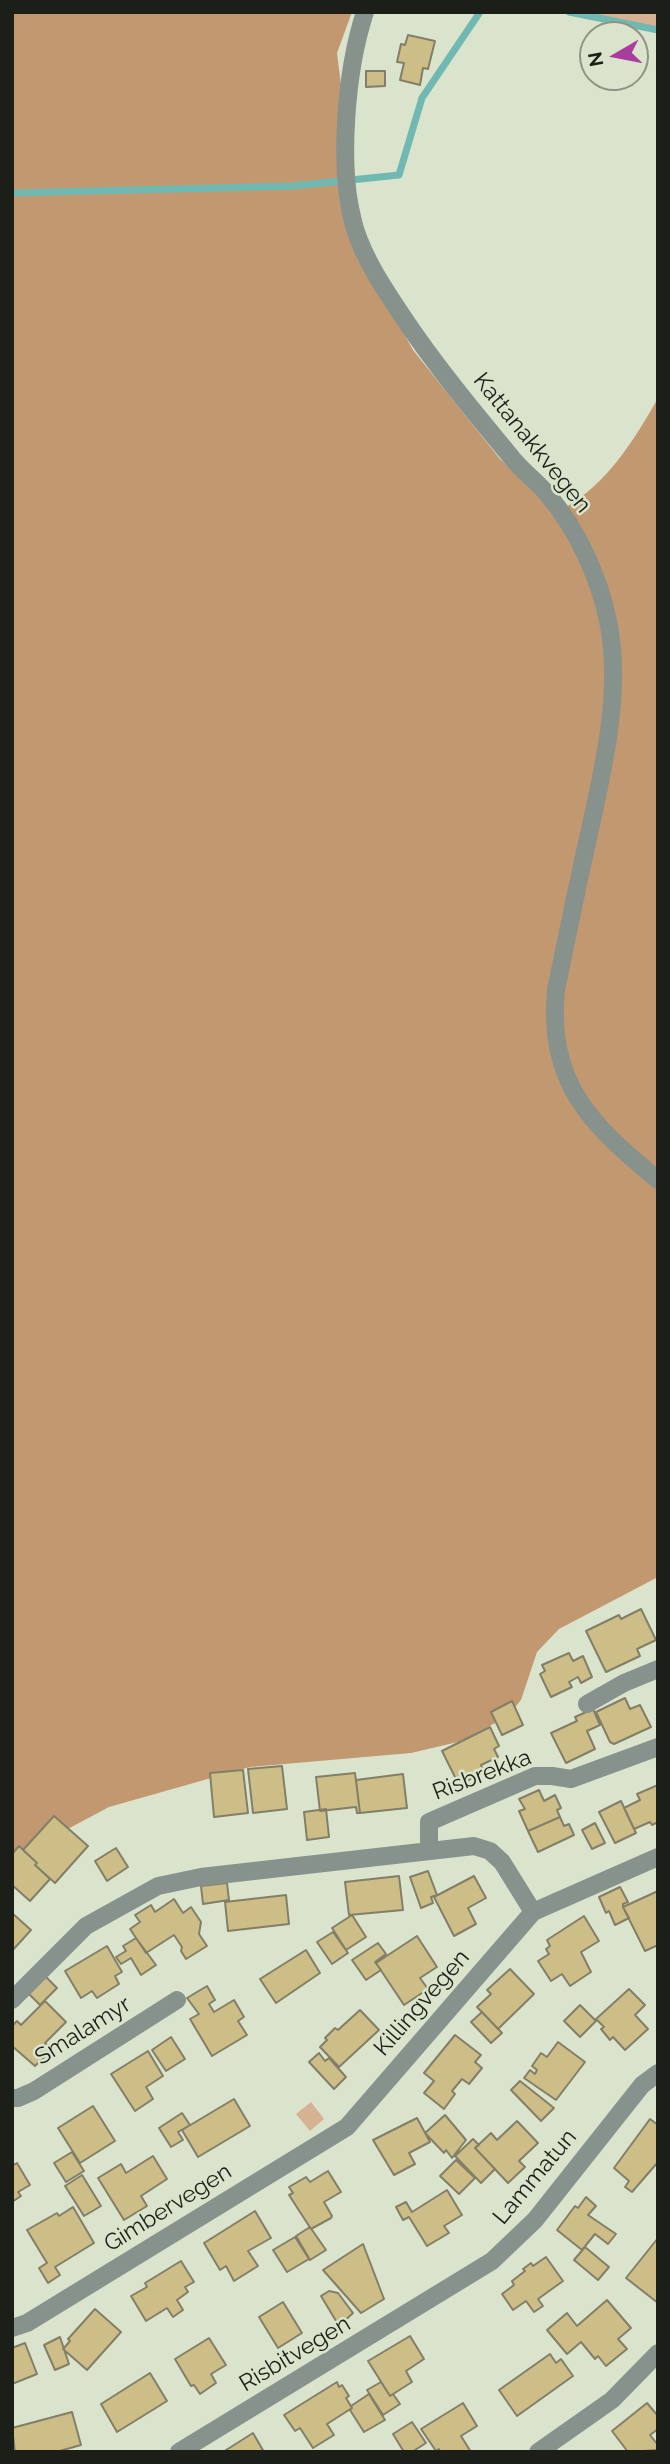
<!DOCTYPE html>
<style>
body{margin:0}
#map{position:relative;width:670px;height:2464px;overflow:hidden;background:#dae4cc;font-family:Raleway,sans-serif}
canvas{display:block}
.frame{position:absolute;inset:0;border:14px solid #1c1f17;pointer-events:none}
.north{position:absolute;left:579px;top:21px;width:70px;height:70px;box-sizing:border-box;background:#dae4cc;border:2px solid #8e9584;border-radius:50%;rotate:260deg;font-size:19px;font-weight:700;line-height:28px;text-align:center;color:#1c1f17}
.north::after{content:'';display:block;margin:auto;width:24px;height:32px;background:#a83d9d;clip-path:polygon(50% 0,100% 100%,50% 72%,0 100%)}
</style>
<div id="map">
<canvas width="670" height="2464"></canvas>
<div class="frame"></div>
<div class="north">N</div>
</div>
<script>
const ctx = document.querySelector('canvas').getContext('2d');
ctx.lineJoin = 'round';
function paint(path, color) {
  ctx.fillStyle = color;
  ctx.fill(path, 'evenodd');
}
function strokePath(path, color, width, dash) {
  ctx.strokeStyle = color;
  ctx.lineWidth = width;
  ctx.lineCap = dash ? 'butt' : 'round';
  ctx.setLineDash(dash || []);
  ctx.stroke(path);
}
function label(font, color, halo, rows, align = 'center') {
  ctx.font = font + ' Raleway,sans-serif';
  ctx.lineWidth = 5;
  ctx.setLineDash([]);
  ctx.textBaseline = 'middle';
  ctx.strokeStyle = halo;
  ctx.fillStyle = color;
  for (const [text, x, y, turn = 0] of rows) {
    ctx.save();
    ctx.translate(x, y);
    ctx.rotate((+turn || 0) * Math.PI / 180);
    ctx.textAlign = isNaN(turn) ? turn : align;
    if (halo) ctx.strokeText(text, 0, 0);
    ctx.fillText(text, 0, 0);
    ctx.restore();
  }
}
paint(new Path2D(`
 M569 12H658V30Z
 M311 2102 324 2119 310 2131 296 2114Z`), '#d4b292');
paint(new Path2D(`
 M12 12H352L337 53 353 180 366 238 384 298 413 350 500 459 540 497 563 509C607 484 633 442 658 398V1577L559 1629 537 1652 521 1700 508 1716 462 1741 411 1753 250 1767 109 1807 64 1831 12 1869Z`), '#c29870');
strokePath(new Path2D(`
 M569 12 658 30
 M12 193 293 186 399 175 422 98 480 12`), '#70b9b2', 7);
const building = new Path2D(`
 M408 35 435 41 428 69 423 68 420 85 400 80 404 63 397 62 401 44 405 45Z
 M366 71H385V86L366 87Z
 M641 1609 656 1640 637 1649 640 1656 606 1672 586 1631 619 1615 621 1619Z
 M569 1653 573 1661 583 1656 592 1677 581 1683 578 1677 569 1682 572 1687 551 1697 540 1674 545 1671 542 1665Z
 M625 1698 630 1709 640 1705 651 1727 614 1744 610 1742 596 1712Z
 M512 1701 523 1725 502 1735 491 1712Z
 M593 1709 600 1725 587 1731 595 1749 566 1763 551 1733 577 1721 575 1717Z
 M490 1727 499 1746 494 1749 498 1757 481 1765 484 1772 459 1785 442 1751Z
 M282 1766 287 1809 253 1813 248 1769Z
 M243 1770 248 1813 214 1817 210 1773Z
 M355 1773 360 1813H357L356 1807 320 1811 316 1777Z
 M403 1774 407 1808 360 1813 356 1780Z
 M658 1785V1822L652 1825 650 1822 634 1829 624 1808 640 1800 637 1794Z
 M539 1790 544 1801 555 1795 561 1808 557 1810 560 1817 528 1831 519 1811 525 1809 519 1799Z
 M621 1801 636 1833 615 1843 599 1812Z
 M326 1809 329 1837 307 1840 304 1812Z
 M54 1816 88 1846 55 1883 35 1865 37 1863 23 1850Z
 M560 1817 564 1826 569 1824 574 1835 538 1852 528 1831Z
 M595 1823 605 1843 592 1849 582 1830Z
 M19 1846 37 1863 35 1865 50 1879 30 1901 12 1885V1854Z
 M116 1848 128 1867 107 1881 95 1861Z
 M428 1871 437 1895 431 1897 433 1903 421 1908 410 1877Z
 M399 1876 403 1910 349 1915 345 1882Z
 M474 1876 486 1898 468 1908 476 1924 454 1936 434 1897Z
 M227 1883 229 1900 203 1904 201 1886Z
 M620 1887 628 1902 623 1904V1907L629 1918 615 1925 609 1911 606 1913 599 1897Z
 M658 1891V1945L645 1951 623 1907Z
 M286 1895 289 1924 228 1931 225 1902Z
 M174 1899 183 1913 191 1907 201 1922 199 1934 207 1946 186 1959 181 1951 182 1947 174 1935 146 1953 130 1929 140 1922 135 1915 151 1905 155 1912Z
 M12 1913 31 1930 12 1951Z
 M352 1915 366 1937 346 1950 332 1928Z
 M584 1916 599 1941 581 1952 591 1972 570 1986 562 1974 551 1981 538 1961 549 1954 546 1949 550 1946 547 1940Z
 M333 1932 348 1953 332 1964 317 1942Z
 M417 1936 437 1967 420 1978 428 1989 404 2005 376 1963Z
 M136 1938 156 1965 141 1975 131 1958 121 1964 116 1957 126 1951 123 1946Z
 M378 1943 386 1954 375 1962 381 1970 366 1980 352 1960Z
 M107 1946 122 1972 115 1976 119 1984 97 1998 92 1991 81 1998 65 1971Z
 M306 1950 320 1973 276 2003 260 1979Z
 M510 1969 534 1994 498 2029 477 2007 491 1994 487 1990Z
 M45 1976 57 1988 40 2005 28 1993Z
 M207 1986 215 2000 209 2004 214 2012 234 2000 244 2017 238 2021 247 2035 212 2056 190 2019 199 2014 187 1998Z
 M629 1989 645 2005 635 2015 648 2029 625 2050 613 2037 610 2040 601 2029 604 2027 596 2019Z
 M45 2001 66 2022 45 2043 52 2050 35 2066 12 2046V2026L17 2021 21 2025Z
 M580 2005 596 2021 580 2037 564 2021Z
 M360 2010 379 2030 339 2067 320 2047 327 2040 325 2038 335 2028 338 2030Z
 M482 2012 502 2033 491 2043 471 2022Z
 M455 2035 481 2055 475 2062 482 2068 469 2084 462 2079 452 2091 455 2094 444 2109 424 2093 434 2081 424 2073Z
 M171 2037 185 2059 166 2071 152 2050Z
 M558 2042 585 2062 556 2100 524 2078 530 2070 535 2074 537 2070 532 2066 541 2053 547 2057Z
 M148 2051 163 2076 146 2087 153 2099 135 2111 111 2074Z
 M319 2053 325 2061 329 2058 346 2077 334 2089 309 2062Z
 M520 2081 554 2108 541 2121 511 2090Z
 M234 2099 250 2126 198 2157 182 2130Z
 M93 2106 115 2141 80 2163 58 2128Z
 M182 2113 190 2125 178 2132 183 2140 171 2147 159 2128Z
 M445 2115 466 2140 452 2158 446 2150 444 2153 425 2133Z
 M417 2118 430 2142 409 2153 415 2164 394 2175 373 2140Z
 M650 2119 658 2125V2162L632 2192 625 2187 629 2181 614 2168Z
 M517 2121 538 2143 519 2161 525 2167 508 2183 475 2148 491 2133 497 2140Z
 M473 2139 479 2145 475 2148 495 2169 481 2183 455 2156Z
 M72 2152 84 2171 66 2182 54 2163Z
 M153 2156 167 2179 141 2196 147 2206 124 2220 98 2178 121 2164 126 2173Z
 M456 2160 475 2178 459 2194 440 2176Z
 M17 2163 30 2185 18 2192 21 2196 12 2202V2166Z
 M328 2171 341 2192 324 2202 332 2216 331 2218 311 2229 289 2195 293 2193 289 2187 306 2177 310 2182Z
 M82 2175 101 2206 84 2216 65 2186Z
 M447 2190 462 2215 444 2226 449 2233 427 2246 409 2217 403 2220 396 2207 406 2202 412 2212Z
 M586 2197 596 2206 588 2215 616 2234 608 2244 595 2234 582 2250 557 2230 575 2206 578 2208Z
 M73 2207 94 2243 55 2267 60 2275 48 2283 39 2268 47 2263 27 2230 57 2213 59 2216Z
 M255 2211 271 2238 248 2251 258 2266 234 2281 226 2266 220 2270 204 2243Z
 M310 2227 326 2250 310 2260 296 2236Z
 M295 2237 309 2259 287 2272 273 2250Z
 M658 2238V2303L626 2278Z
 M363 2244 384 2299 361 2313 323 2270Z
 M585 2247 609 2267 598 2280 574 2260Z
 M546 2257 563 2281 538 2299 543 2306 534 2312 526 2301 513 2310 502 2294 514 2285 512 2281 525 2271 523 2269 531 2263 533 2266Z
 M181 2261 194 2282 185 2287 188 2292 177 2300 183 2310 173 2317 167 2308 146 2321 131 2296 147 2287 145 2283Z
 M329 2291 338 2293 353 2313 339 2326 321 2296Z
 M607 2300 631 2328 618 2339 627 2349 606 2366 598 2356 595 2359 581 2342 567 2354 547 2330 567 2313 577 2326Z
 M283 2302 302 2333 278 2348 259 2317Z
 M95 2309 121 2332 87 2370 63 2349 70 2341 68 2339Z
 M410 2336 424 2359 406 2371 412 2382 390 2396 368 2361Z
 M60 2337 69 2364 55 2370 44 2345Z
 M209 2338 226 2365 211 2374 216 2383 200 2394 194 2385 191 2386 175 2359Z
 M25 2343 37 2374 12 2384V2348Z
 M550 2354 556 2363 561 2359 573 2376 517 2416 499 2390Z
 M150 2373 167 2401 117 2432 101 2404Z
 M337 2382 339 2387 342 2385 349 2396 346 2398 352 2408 327 2424 334 2435 313 2448 300 2428 295 2431 284 2415Z
 M381 2382 390 2396 393 2394 400 2404 383 2415 367 2390Z
 M369 2394 385 2420 364 2432 350 2410 352 2408 351 2406Z
 M463 2403 477 2426 461 2436 471 2452H440L439 2449 436 2451 421 2429Z
 M647 2403 658 2416V2429L650 2435 658 2445V2450L628 2452 612 2431Z
 M72 2412 81 2445 56 2452H15L12 2428Z
 M412 2422 426 2443 412 2452H404L393 2434Z
 M253 2433 264 2452H223Z`);
paint(building, '#cdbe87');
strokePath(building, '#837e67', 2);
strokePath(new Path2D(`
 M365 12C346 70 337 170 355 229 365 260 383 287 401 314 434 364 473 411 512 458 523 472 538 482 549 496 578 531 599 577 608 621 623 692 602 774 587 843 576 892 566 941 556 990 547 1083 591 1125 658 1180
 M587 1704 624 1683 658 1669
 M429 1850V1822L535 1776H552L571 1779 658 1747
 M12 2000 86 1926 158 1886 201 1877 474 1846 490 1851 502 1862 533 1912
 M12 2098H18L34 2091 177 2000
 M12 2328 27 2323 347 2127 533 1912 658 1857
 M179 2452 492 2261 535 2220 642 2085 658 2073
 M538 2452 612 2400 658 2353`), '#88928c', 18);
label('23px', '#1c1f17', '#dae4cc', [
 ["Kattanakkvegen",532,443,51],
 ["Risbrekka",482,1775,-21],
 ["Killingvegen",422,2003,-49],
 ["Smalamyr",83,2031,-32],
 ["Lammatun",535,2177,-50],
 ["Gimbervegen",168,2208,-32],
 ["Risbitvegen",295,2354,-31]
]);
</script>
